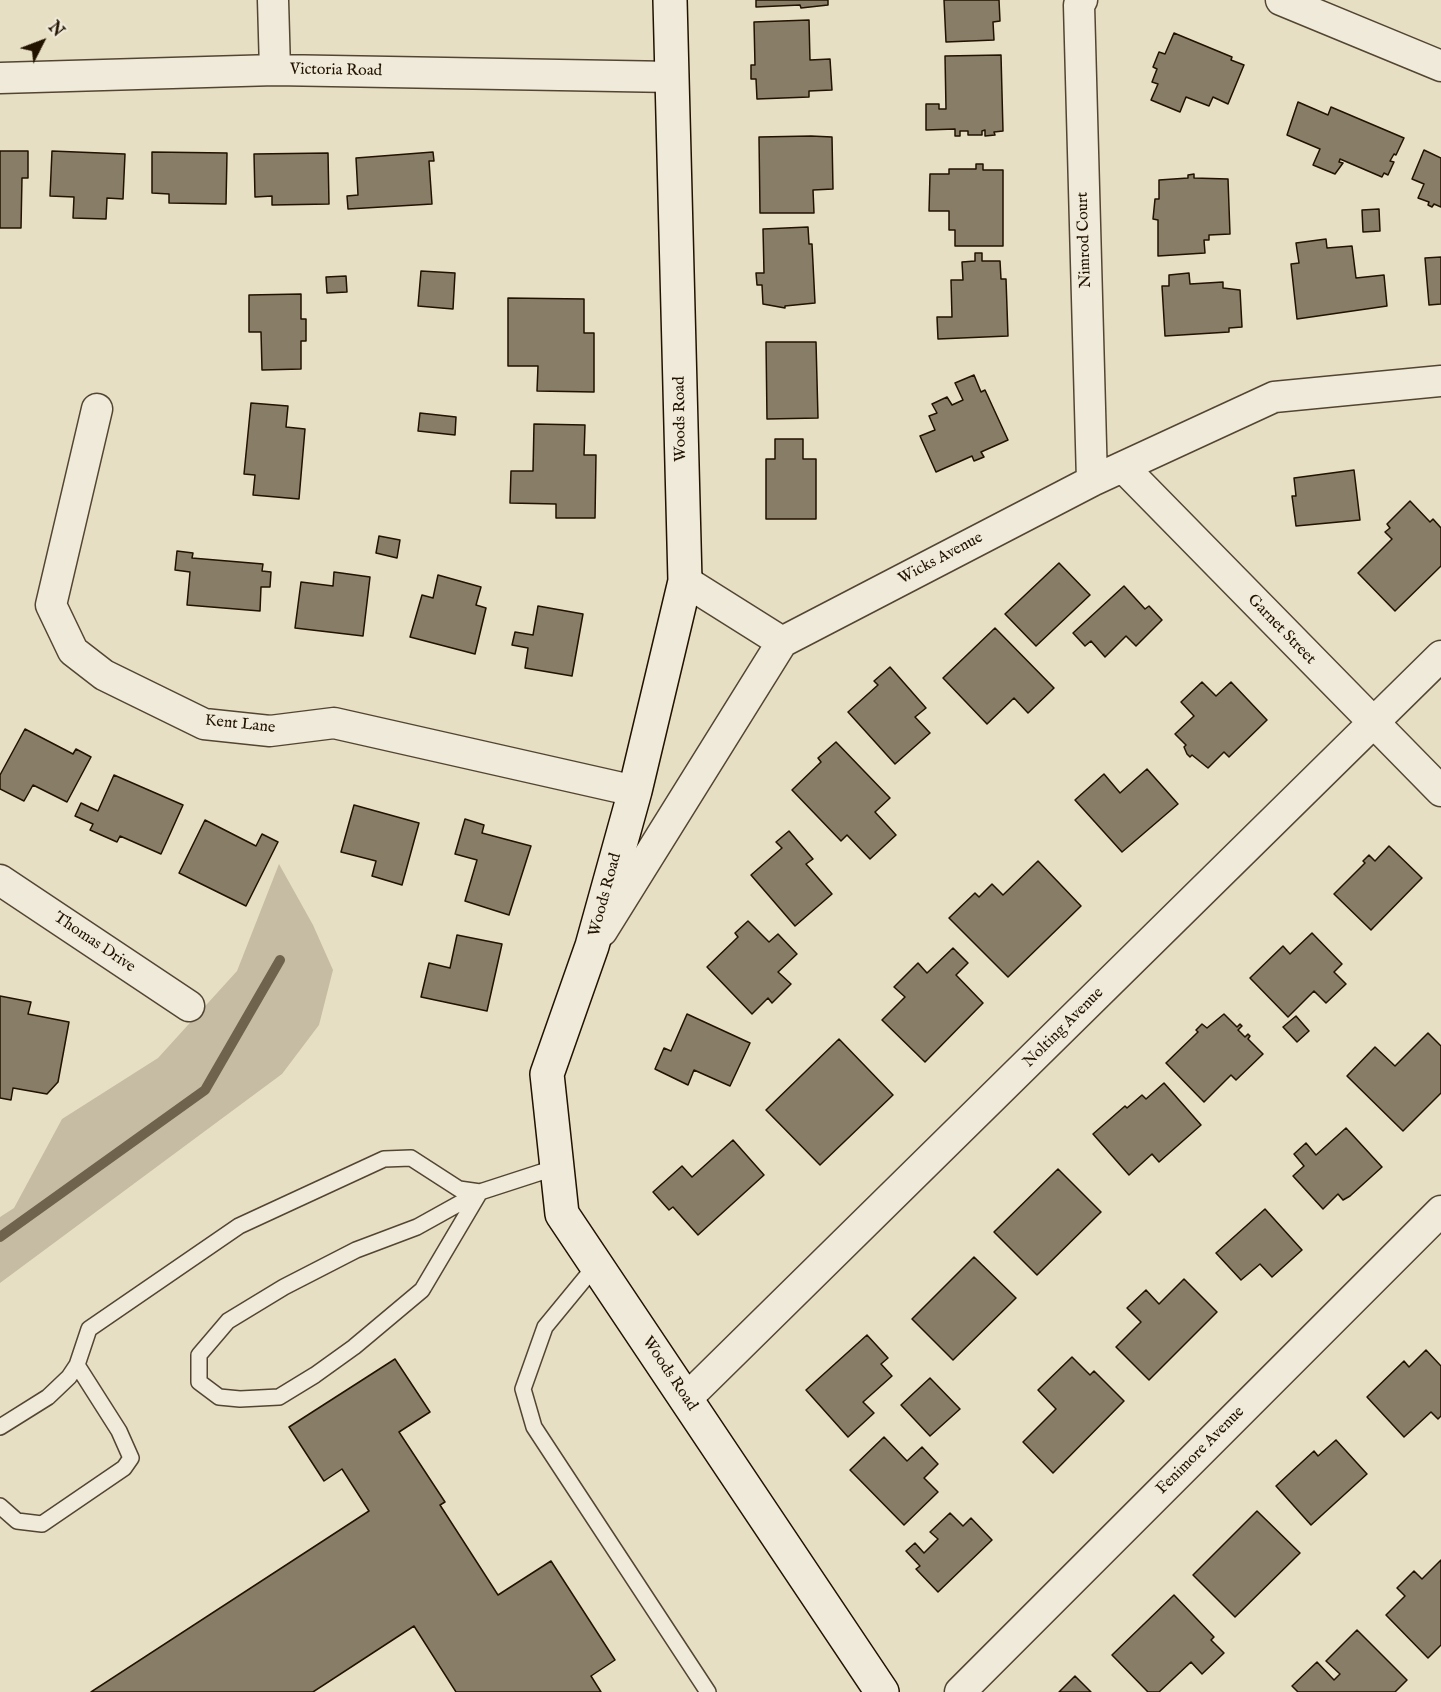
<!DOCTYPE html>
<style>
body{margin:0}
#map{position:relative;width:1441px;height:1692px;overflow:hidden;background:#e7dfc4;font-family:"IM FELL English",serif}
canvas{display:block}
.north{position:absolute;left:12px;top:12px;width:60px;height:60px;-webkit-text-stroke:4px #efead9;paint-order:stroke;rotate:48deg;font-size:16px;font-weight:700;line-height:24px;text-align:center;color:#221200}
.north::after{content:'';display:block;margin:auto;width:21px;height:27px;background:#221200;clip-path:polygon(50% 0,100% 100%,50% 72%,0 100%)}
</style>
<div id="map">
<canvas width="1441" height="1692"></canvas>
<div class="north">N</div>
</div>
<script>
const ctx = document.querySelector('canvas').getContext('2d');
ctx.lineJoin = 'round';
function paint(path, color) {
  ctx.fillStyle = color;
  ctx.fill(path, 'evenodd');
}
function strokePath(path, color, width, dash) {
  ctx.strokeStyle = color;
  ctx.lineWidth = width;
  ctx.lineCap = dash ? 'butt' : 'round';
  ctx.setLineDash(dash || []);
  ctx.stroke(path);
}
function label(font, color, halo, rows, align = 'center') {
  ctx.font = font + ' "IM FELL English",serif';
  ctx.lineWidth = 5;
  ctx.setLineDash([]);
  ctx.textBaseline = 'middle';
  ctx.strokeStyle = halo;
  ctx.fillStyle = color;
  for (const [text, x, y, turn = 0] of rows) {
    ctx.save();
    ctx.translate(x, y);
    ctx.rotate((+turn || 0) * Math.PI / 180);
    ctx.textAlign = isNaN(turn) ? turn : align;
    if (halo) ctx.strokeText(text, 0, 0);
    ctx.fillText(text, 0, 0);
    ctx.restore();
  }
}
paint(new Path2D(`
 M279 864 313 925 333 970 319 1025 282 1074 0 1283V1217L14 1208 62 1119 158 1058 237 971Z`), '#c6bca3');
strokePath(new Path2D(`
 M0 1237 205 1090 280 960`), '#70634d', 10);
const building = new Path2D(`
 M756 0H828V5L801 8 800 5 756 7Z
 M944 0H999L1000 21 993 22 994 40 946 42Z
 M809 20 810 60 830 59 832 90 809 91V97L757 99 756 79H751V65H755L754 22Z
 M1174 33 1232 57 1231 60 1244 65 1228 104 1213 97 1209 106 1186 97 1180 112 1151 100 1158 84 1152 82 1157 69 1153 67 1159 52 1165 54Z
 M1001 55 1003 131 994 132 995 135 985 136V130L982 131V135H968V131H960V136H955V129L926 130V104H939V109H946L945 56Z
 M1298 102 1328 115 1331 107 1404 138 1396 155 1394 154 1390 161 1394 162 1388 175 1384 173 1382 177 1340 159 1339 162 1343 163 1335 174 1313 165 1320 149 1287 135Z
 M811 136 832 137 833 189 813 190 814 213H760L759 137Z
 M1424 150 1441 158V207L1434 204 1432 207 1428 205 1429 202 1418 198 1424 184 1412 179Z
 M0 151H28V178H22L21 228H0Z
 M52 151 125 154 123 199 107 198 106 219 73 218 74 197 50 196Z
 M152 152 227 153 226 204 169 203V194L152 193Z
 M433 152 434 161H429L432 204 348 209 347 196 358 195 356 158Z
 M328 153 329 204 272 205V196L255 197 254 154Z
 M976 164H983V170H1003V246H955V230H949V211H929L930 174H949V169H976Z
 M1194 174V178L1228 179 1230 234 1209 235V240H1204L1205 253 1158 256V220L1153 219 1155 199H1159V180L1188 178V175Z
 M1379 209 1380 231 1363 232 1362 210Z
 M808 227 809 244H812L815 303 785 306V308L763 304 762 285H757L756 273H764L763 229Z
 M1326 239 1327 248 1352 246 1356 278 1384 275 1387 306 1297 319 1291 264 1299 263 1296 243Z
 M975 253H982V261H1000L1001 279H1006L1008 336 938 339 937 317H952L951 280H963L962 262 975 261Z
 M1441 257V304L1429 305 1425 258Z
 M421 271 455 273 453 309 418 306Z
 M1189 273 1190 284 1223 282V288L1240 290 1242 327 1229 328V332L1165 336 1162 286H1169V275Z
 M346 276 347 292 327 293 326 277Z
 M301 294V319H306V341H301V369L262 370 261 332H249V295Z
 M508 298 584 299V333H594V392L537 391 538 366H508Z
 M766 342H816L818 418 767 419Z
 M974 375 981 392 985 390 1008 440 981 452 984 457 974 461 972 456 936 472 920 436 935 430 929 416 937 413 932 404 947 397 952 405 963 400 955 383Z
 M251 403 288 406 286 427 305 429 299 499 253 495 255 475 244 474Z
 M420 413 456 417 455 435 418 431Z
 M534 424 585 425 584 455H596L595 518H556V504L510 503 511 471H533Z
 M775 439H803V459H816V519H766V459H775Z
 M1354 470 1360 520 1296 526 1292 496H1296L1294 478Z
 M1410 501 1430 522 1433 519 1441 528V566L1395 611 1358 573 1392 539 1385 532 1390 528 1387 524Z
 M379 536 400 540 397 558 376 553Z
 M177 551 193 553 192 558 263 564 262 571 271 572 270 587H261L260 611 187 605 190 572 175 570Z
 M1059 563 1090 595 1036 646 1005 614Z
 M334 572 370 577 363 636 295 628 301 582 333 586Z
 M438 575 481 587 476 605 486 608 475 654 410 637 422 595 433 598Z
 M1124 586 1145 609 1149 606 1162 620 1136 646 1126 636 1105 657 1091 641 1085 646 1073 633Z
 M538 606 583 614 572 676 525 668 528 648 512 645 515 632 533 635Z
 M995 628 1054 688 1028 713 1014 698 987 724 943 678Z
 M890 667 926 708 915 717 930 733 895 764 848 712 878 685 874 681Z
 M1202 682 1216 696 1231 682 1267 720 1229 757 1224 752 1208 768 1192 755 1190 757 1187 754 1184 747 1186 745 1175 734 1194 716 1181 702Z
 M25 729 73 754 76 749 91 757 67 802 33 785 24 801 0 789V775Z
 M836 742 890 798 875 812 896 835 870 859 847 835 841 841 792 790 821 762 818 758Z
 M1147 769 1178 804 1122 852 1075 800 1104 774 1120 793Z
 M114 775 183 805 161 854 120 836 117 842 90 830 93 824 75 816 81 803 98 811Z
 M354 805 419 823 402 885 372 876 376 861 341 852Z
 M465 819 484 825 482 833 531 846 509 915 465 901 477 860 455 854Z
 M205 820 256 846 262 834 278 842 246 906 179 873Z
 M789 831 813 859 806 864 832 894 795 926 751 875 782 848 776 842Z
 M1389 846 1422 878 1371 930 1334 894 1365 863 1363 861 1369 855 1375 861Z
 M1038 861 1081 906 1008 977 949 918 975 893 979 897 992 884 1003 895Z
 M748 921 769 942 778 934 797 954 778 972 791 984 772 1003 768 998 752 1014 707 967 738 937 735 933Z
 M1312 933 1342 964 1334 972 1346 984 1326 1003 1314 991 1288 1017 1250 978 1283 946 1290 954Z
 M457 935 502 944 487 1011 421 997 429 963 450 968Z
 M953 948 968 963 956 975 983 1003 925 1062 882 1020 905 997 894 987 918 963 927 973Z
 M0 996 31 1002 28 1014 69 1022 58 1082 47 1094 13 1088 11 1100 0 1098Z
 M687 1014 750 1043 730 1086 694 1070 688 1085 655 1069 664 1048 671 1051Z
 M1224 1014 1237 1027 1240 1024 1242 1026 1238 1030 1245 1037 1248 1034 1250 1036 1248 1039 1263 1054 1236 1080 1231 1075 1204 1102 1166 1063 1198 1032 1196 1030 1202 1024 1207 1028Z
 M1296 1016 1309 1031 1297 1042 1283 1027Z
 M1428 1033 1441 1046V1093L1403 1131 1347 1076 1375 1047 1395 1066Z
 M839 1039 893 1095 820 1165 766 1110Z
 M1164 1083 1201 1125 1159 1162 1152 1154 1129 1175 1093 1134 1125 1106 1127 1108 1142 1095 1146 1099Z
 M1346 1128 1382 1167 1350 1196 1343 1200 1338 1194 1323 1209 1293 1176 1304 1166 1294 1154 1306 1143 1316 1155Z
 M733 1140 764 1175 698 1235 673 1207 669 1210 653 1192 682 1166 692 1177Z
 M1058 1169 1101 1212 1037 1275 994 1232Z
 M1265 1209 1302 1250 1272 1277 1260 1264 1241 1280 1216 1253Z
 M974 1257 1016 1298 953 1360 912 1319Z
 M1184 1279 1217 1312 1149 1380 1116 1347 1141 1322 1127 1308 1146 1290 1159 1304Z
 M867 1335 888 1358 881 1364 892 1376 863 1402 874 1413 848 1437 806 1390Z
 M1426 1350 1441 1366V1416L1438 1419 1431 1412 1404 1437 1367 1397 1404 1361 1409 1367Z
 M1072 1357 1090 1375 1094 1371 1124 1401 1053 1473 1023 1442 1056 1409 1038 1390Z
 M395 1359 430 1412 399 1432 445 1502 440 1505 498 1595 551 1561 615 1660 591 1676 601 1692H456L414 1626 313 1692H91L369 1511 342 1469 324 1481 289 1427Z
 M930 1378 960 1409 930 1436 901 1405Z
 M884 1437 907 1461 922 1447 938 1464 924 1478 938 1492 904 1525 850 1470Z
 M1336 1440 1367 1474 1311 1525 1276 1486 1314 1451 1318 1456Z
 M1257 1511 1300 1553 1235 1617 1193 1575Z
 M950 1513 963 1526 971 1518 992 1540 938 1592 916 1569 920 1566 906 1551 915 1543 924 1553 938 1539 930 1532Z
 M1441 1560V1645L1428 1658 1386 1615 1405 1596 1397 1588 1414 1571 1422 1579Z
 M1174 1595 1214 1637 1211 1640 1224 1653 1202 1674 1191 1662 1159 1692H1148L1112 1655Z
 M1357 1630 1407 1680 1395 1692H1298L1292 1686 1317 1662 1334 1680 1340 1674 1326 1661Z
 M1075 1676 1091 1692H1059Z`);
paint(building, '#887d66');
strokePath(building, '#221200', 1.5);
const lane = new Path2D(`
 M480 1192 422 1290 354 1347 315 1375 279 1397 240 1399 219 1397 199 1382V1355L228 1321 284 1287 356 1250 417 1227Z
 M596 1265 545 1327 523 1389 534 1427 708 1692
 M0 1427 48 1397 69 1377 77 1365 89 1329 239 1226 384 1159 411 1158 459 1189 480 1192 557 1167
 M0 1506 17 1521 42 1524 124 1468 131 1458 119 1431 77 1365`);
const street = new Path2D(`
 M273 0 275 70
 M1082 0 1079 5 1092 481
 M1281 0 1441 66
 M0 78 275 70 673 77
 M97 409 51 605 73 651 104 675 204 724 270 731 334 723 635 791
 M1123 467 1441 791
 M685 581 782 642
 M0 880 189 1006
 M602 931 782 642 1092 481 1274 397 1441 381
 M686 1399 1441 656
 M960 1692 1441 1211`);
const secondary = new Path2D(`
 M670 0 685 581 635 791 592 946 547 1074 562 1214 882 1692`);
strokePath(lane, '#534531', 18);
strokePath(street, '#534531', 33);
strokePath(secondary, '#221200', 36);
strokePath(lane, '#efead9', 15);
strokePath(street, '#efead9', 30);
strokePath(secondary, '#efead9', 33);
label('16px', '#221200', '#efead9', [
 ["Victoria Road",336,71,1],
 ["Nimrod Court",1085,240,-92],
 ["Woods Road",681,419,-91],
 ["Wicks Avenue",941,559,-28],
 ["Garnet Street",1281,630,46],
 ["Kent Lane",240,725,6],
 ["Woods Road",606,895,-75],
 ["Thomas Drive",94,943,34],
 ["Nolting Avenue",1064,1028,-45],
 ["Woods Road",669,1374,56],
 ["Fenimore Avenue",1201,1451,-45]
]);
</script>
